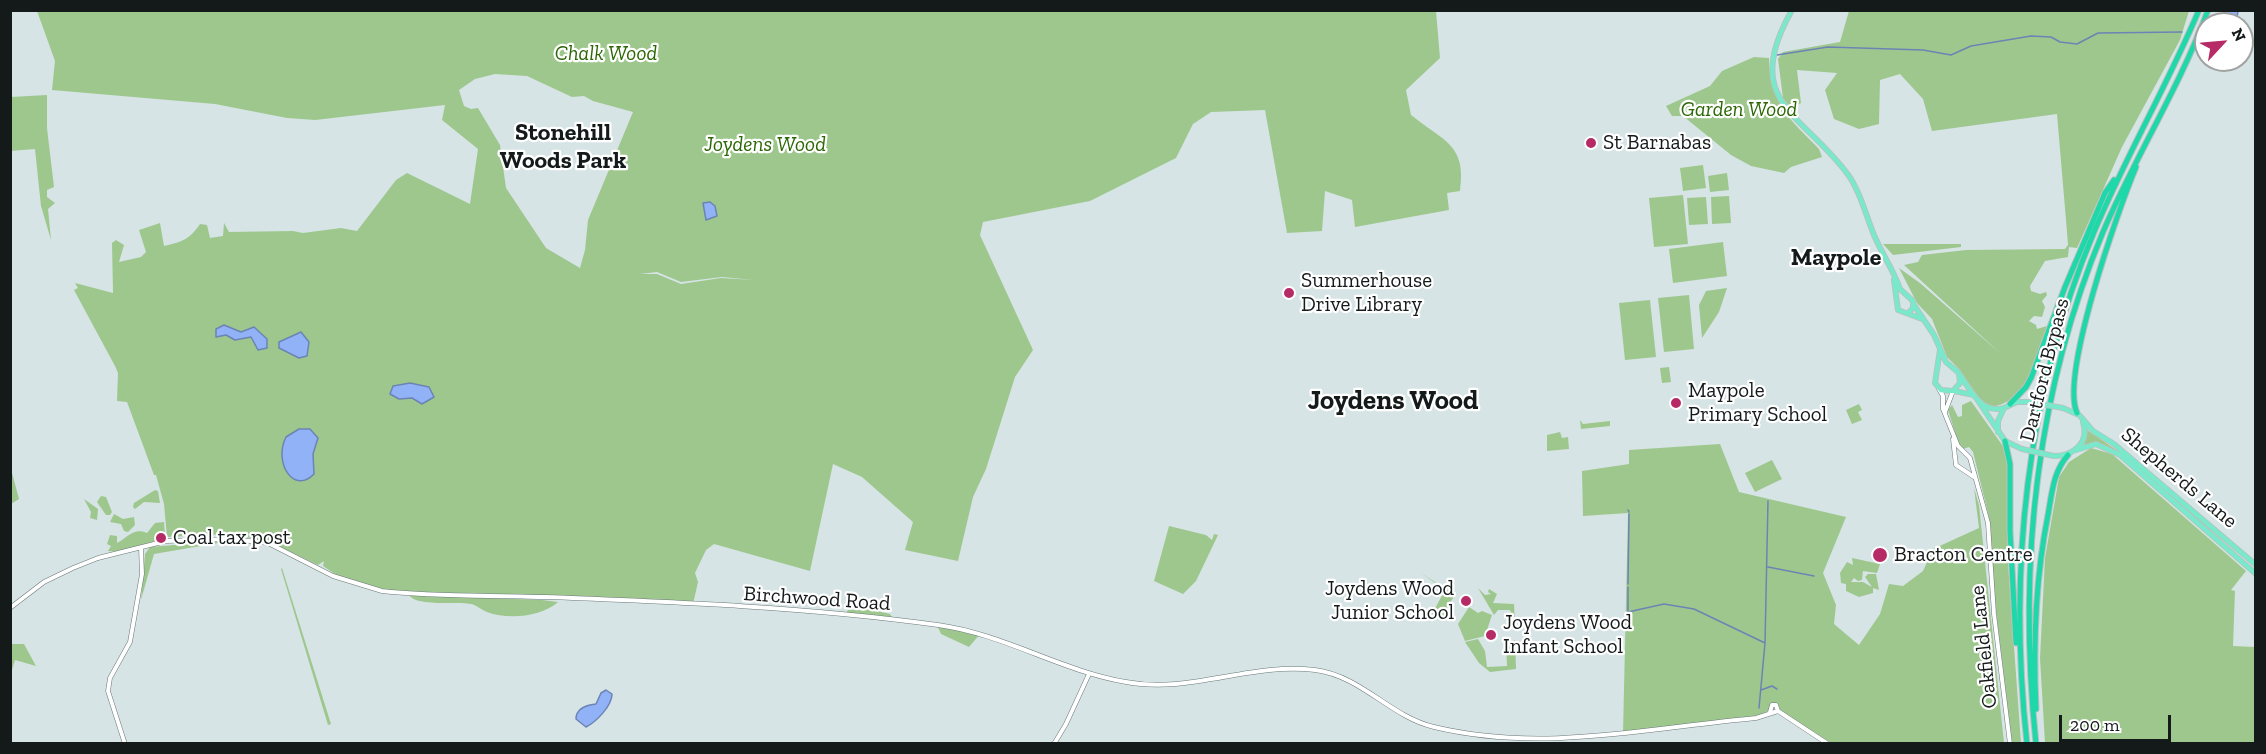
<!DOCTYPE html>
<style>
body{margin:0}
#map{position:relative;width:2266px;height:754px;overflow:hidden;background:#d6e4e5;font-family:"Zilla Slab",serif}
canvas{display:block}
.frame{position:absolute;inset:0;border:12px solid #141919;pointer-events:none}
.north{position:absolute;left:2194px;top:12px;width:60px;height:60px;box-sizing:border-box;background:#fff;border:2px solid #a1a3a3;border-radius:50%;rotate:64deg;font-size:16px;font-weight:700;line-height:24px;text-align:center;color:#141919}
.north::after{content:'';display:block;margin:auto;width:21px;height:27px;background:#b62b66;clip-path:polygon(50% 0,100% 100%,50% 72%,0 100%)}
.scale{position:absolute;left:2059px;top:715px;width:112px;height:27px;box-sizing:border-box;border:3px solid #141919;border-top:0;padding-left:8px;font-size:18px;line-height:21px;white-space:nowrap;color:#141919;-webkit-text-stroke:4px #fff;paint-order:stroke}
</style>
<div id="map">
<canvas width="2266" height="754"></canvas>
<div class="frame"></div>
<div class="north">N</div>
<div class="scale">200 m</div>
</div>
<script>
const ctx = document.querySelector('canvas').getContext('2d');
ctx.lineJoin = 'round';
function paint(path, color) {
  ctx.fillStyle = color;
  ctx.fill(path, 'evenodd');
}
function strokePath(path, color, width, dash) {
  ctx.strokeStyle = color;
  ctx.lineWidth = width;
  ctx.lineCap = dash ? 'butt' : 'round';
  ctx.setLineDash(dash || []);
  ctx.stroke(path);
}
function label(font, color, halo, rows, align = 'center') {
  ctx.font = font + ' "Zilla Slab",serif';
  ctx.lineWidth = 4.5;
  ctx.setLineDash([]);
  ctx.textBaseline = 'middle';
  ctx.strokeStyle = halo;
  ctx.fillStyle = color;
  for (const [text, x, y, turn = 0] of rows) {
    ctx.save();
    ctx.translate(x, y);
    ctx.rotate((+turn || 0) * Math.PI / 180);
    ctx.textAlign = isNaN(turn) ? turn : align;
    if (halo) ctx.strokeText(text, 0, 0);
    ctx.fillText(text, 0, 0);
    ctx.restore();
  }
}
paint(new Path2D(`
 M37 11H1436L1440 58 1406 90 1411 115C1443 141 1467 144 1460 191L1447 193 1449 210 1355 227 1352 200 1325 191 1322 231 1287 233 1265 110 1211 112 1193 124 1176 158 1090 201 983 222 980 235 1033 350 1015 377 986 469 973 497 958 561 905 550 913 522 862 477 833 464 810 571 714 544 706 550 695 573 698 582 693 604 504 594 398 593 347 582 323 566 324 561 318 565C288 551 265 537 232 536V534L167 537 164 504 156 475H154L127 402 117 401 118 373 115 366 74 290 78 288 75 283 113 293 112 243 116 240 124 245 119 262 141 257 146 252 139 230 160 223 164 246C182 242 190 239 200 224L207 225 210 238 223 236 224 223 229 232 293 231 303 233 341 228 357 231 396 180 407 173 470 204 478 149 442 120 445 105 315 120 287 118 215 104 52 90 55 61ZM495 74 527 76 572 97 584 96 593 101 633 112 588 220 585 250 580 268 546 248 506 188 500 145 478 108 471 109 464 106 459 90 475 79ZM657 272 681 282 722 277 754 280 721 278 681 284 657 274H640Z
 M1849 11H2189L2180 40 2122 147 2077 248 2069 247 2068 257 2045 261 2030 286 2031 291 2040 294 2046 292 2047 295 2042 301 2045 307 2042 317 2034 316 2029 321 2036 325 2037 329 2047 326C2035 356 2030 402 1991 407L1981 401 1959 369 1947 357 1932 319 1917 303 1899 268 1920 283 2001 354 1904 265 1918 262 1922 255 1966 250 2065 249 2068 245 2067 232 2057 114 1932 131 1923 99 1900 74 1880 80 1879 124 1859 129 1834 119 1825 90 1837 73 1797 70 1801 103 1791 109 1783 98 1778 59 1783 52 1840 42Z
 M1754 57 1769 58C1770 104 1789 118 1819 149L1822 157 1791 167 1784 173 1751 166 1731 155 1683 116H1672L1666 106 1710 86 1722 71Z
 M47 95V128L54 187 47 190V197L55 203 48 209 51 240 41 206 35 149 10 151 11 97Z
 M1703 165 1706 188 1683 191 1680 168Z
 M1727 173 1729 190 1710 192 1708 176Z
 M1683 195 1688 244 1654 247 1649 198Z
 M1729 196 1731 223 1712 224 1711 197Z
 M1706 197 1708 224 1689 225 1687 198Z
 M1723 242 1727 276 1673 283 1669 249Z
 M1883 244H1961V247L1893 255Z
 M1727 288 1719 312 1702 338 1699 305 1706 291Z
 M1689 295 1694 349 1664 352 1658 298Z
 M1650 300 1656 357 1625 360 1619 303Z
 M1669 367 1671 382 1662 383 1660 368Z
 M1971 401 2005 449 2008 457V564L2021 743H2012L1994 595 1989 517 1973 452 1969 447 1963 449 1959 445 1948 410 1952 405 1958 417 1962 416V405Z
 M1859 404 1862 410 1858 412 1862 420 1852 424 1846 410Z
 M1580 420 1583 424 1610 421V426L1581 429Z
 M2087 430 2118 451 2255 570V573L2114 451 2103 445 2084 446Z
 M1560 432 1562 438 1568 437 1569 449 1547 451V435Z
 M1720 444 1739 492 1846 517 1823 573 1836 605 1834 624 1859 645 1880 614 1889 584 1903 586 1923 571 1933 549 1979 528 1974 488 1979 505 2004 743H1831L1774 707 1756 718 1623 733 1628 513 1583 516 1582 471 1629 464V450Z
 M2091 448 2112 454 2246 571 2231 590 2235 591 2233 646 2255 647V743H2045L2040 658 2045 558 2059 477 2069 462Z
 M1772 460 1782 479 1755 492 1745 473Z
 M11 469 19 499 11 504H10Z
 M155 490 158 491 160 503 144 502 135 509 133 507 134 503Z
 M101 496 106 497 112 512 110 515H106L97 502Z
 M84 499 98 509 97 520 90 518 91 512Z
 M114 514 123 519 134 517 135 525 128 532 124 531 121 524 110 522Z
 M164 522 165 538 120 552 108 551 111 546 107 544 110 535 117 536V543C126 539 134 527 147 533L155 523Z
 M1169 526 1206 535 1212 540 1214 534 1218 535 1196 581 1183 594 1154 581Z
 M221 541 248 542 218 543 154 554 141 600 145 554 150 547Z
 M1852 558 1880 564 1877 573 1863 571 1862 580 1858 581 1854 578 1851 582H1863L1872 587 1865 577 1868 574H1876L1879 590 1873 588V593L1859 597 1846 591V584L1841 583 1840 573 1847 562 1853 565Z
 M282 568 331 724 328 725 281 569Z
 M1421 573 1455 595 1444 612 1448 614 1446 619 1432 614 1445 590Z
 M1478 588 1485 595 1491 594 1488 592 1489 589 1497 594 1493 603 1514 604 1515 625 1510 610H1498L1494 615Z
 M409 595 542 600 558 602C541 617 508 620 487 612 481 610 477 605 471 604 456 601 417 607 409 595Z
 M1469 607 1478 613 1482 611 1492 615 1485 636 1465 641 1458 624Z
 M868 609 890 614 893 619 844 615 848 610Z
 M937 625 980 634 969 647 941 634Z
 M1478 639 1485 651 1487 667 1507 666 1506 644 1515 640 1516 669 1490 672 1479 663 1465 642Z
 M11 644H24L36 666 15 660 11 673Z`), '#9ec78e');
const water = new Path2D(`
 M2226 10 2238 11 2236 24H2222Z
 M710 202 715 206 717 216 706 220 703 203Z
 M224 325 241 332 254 327 267 339V348L258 350 251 337 235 340 226 335 216 337V329Z
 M301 332 309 342 307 356 299 358 279 348V342Z
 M410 383 429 387 434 397 422 404 412 398 399 399 390 394 393 386Z
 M299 429H310L318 438 313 454 314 474C294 495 273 463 286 437Z
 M606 690 612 694C612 706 596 722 586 727L576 719C576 708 587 705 596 704L601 693Z`);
paint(water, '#91b2f6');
strokePath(water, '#6c84b4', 1.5);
strokePath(new Path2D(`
 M1777 55 1828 47 1923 50 1951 55 1971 46 2031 36 2051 37 2060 42 2077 44 2098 33 2182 32
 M1628 510 1629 512
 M1768 567 1814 576
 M1628 584 1629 514
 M1628 587V612L1664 604 1694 609 1765 643 1759 708
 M1765 643 1768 501
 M1761 690 1772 686 1777 689`), '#6c84b4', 1.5);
const minor = new Path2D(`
 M1939 389 1943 396V409L1958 446 1970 458 1988 523 1994 614 2010 744
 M1945 412 1953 391
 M1953 439 1956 465 1974 477
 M10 608 44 582 73 568 98 558 166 541 231 539 268 543 333 576 382 591C435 597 490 595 544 597 675 602 808 607 938 625 1004 634 1061 671 1126 682 1190 694 1251 662 1315 670 1362 676 1389 716 1434 727 1543 753 1647 728 1756 718L1778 711
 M1770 712 1772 705H1776L1778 711 1828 744
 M125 744 108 691 110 678 130 642 142 574 141 548
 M1054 744 1066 724 1089 674`);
const major = new Path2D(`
 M1792 10C1739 103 1804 113 1849 176 1861 193 1866 216 1874 235 1882 254 1893 269 1900 289L1913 301V308L1908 313
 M1894 280 1898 310 1922 319
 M1914 305 1934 335 1946 362 1959 373 1960 383 1953 391 1941 390 1935 383 1940 350
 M1960 375C1971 391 1981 414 2004 408
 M1954 391 1974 395
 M1977 399 2005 441 2022 449
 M2063 408 2079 415
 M2081 417 2093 431 2114 444 2256 565
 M1998 432V421L2004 408 2017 402H2031
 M2076 450 2096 444 2120 455 2256 574
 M2054 456C2073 456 2090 443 2083 422`);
const highway = new Path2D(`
 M2010 404 2026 387 2031 378 2065 287 2105 193 2114 180
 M2077 413C2060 375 2118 210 2136 167
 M2005 441 2010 464V531L2016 643
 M2036 709C2033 643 2035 580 2048 515 2052 493 2053 472 2068 455
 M2027 744C2008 570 2026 394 2094 232 2126 156 2167 86 2199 10
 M2036 744C2018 570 2035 394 2103 232 2135 157 2180 87 2208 10`);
strokePath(minor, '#6b7778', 5);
strokePath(major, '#bdbfbf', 6);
strokePath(highway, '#bdbfbf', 7);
strokePath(minor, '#fff', 4);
strokePath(major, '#79e8cb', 4.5);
strokePath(highway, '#1fd8a9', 5);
const majorBridge = new Path2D(`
 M2031 402 2063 408
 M2022 449 2054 456`);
strokePath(majorBridge, '#bdbfbf', 6, []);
strokePath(majorBridge, '#79e8cb', 4.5);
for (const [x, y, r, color] of [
 [1591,143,6,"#b62b66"],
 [1289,293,6,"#b62b66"],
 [1676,403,6,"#b62b66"],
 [161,538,6,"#b62b66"],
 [1880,555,8,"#b62b66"],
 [1466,601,6,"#b62b66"],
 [1491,635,6,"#b62b66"]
]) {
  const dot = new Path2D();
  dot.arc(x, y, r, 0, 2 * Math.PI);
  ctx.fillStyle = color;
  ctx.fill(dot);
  strokePath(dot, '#fff', 2);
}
label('italic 21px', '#2c6705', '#fff', [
 ["Chalk Wood",606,54],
 ["Garden Wood",1739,110],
 ["Joydens Wood",765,145]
]);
label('21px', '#141919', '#fff', [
 ["St Barnabas",1603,143],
 ["Summerhouse",1301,281],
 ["Drive Library",1301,305],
 ["Maypole",1688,391],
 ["Primary School",1688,415],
 ["Coal tax post",173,538],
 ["Bracton Centre",1894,555],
 ["Joydens Wood",1454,589,"right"],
 ["Junior School",1454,613,"right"],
 ["Joydens Wood",1503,623],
 ["Infant School",1503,647]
], 'left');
label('21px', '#141919', '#fff', [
 ["Dartford Bypass",2045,370,-76],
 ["Shepherds Lane",2179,478,40],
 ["Birchwood Road",817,599,4],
 ["Oakfield Lane",1984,647,-96]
]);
label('bold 24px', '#141919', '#fff', [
 ["Stonehill",563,133],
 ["Woods Park",563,161],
 ["Maypole",1836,258]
]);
label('bold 27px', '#141919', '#fff', [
 ["Joydens Wood",1393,401]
]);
</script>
